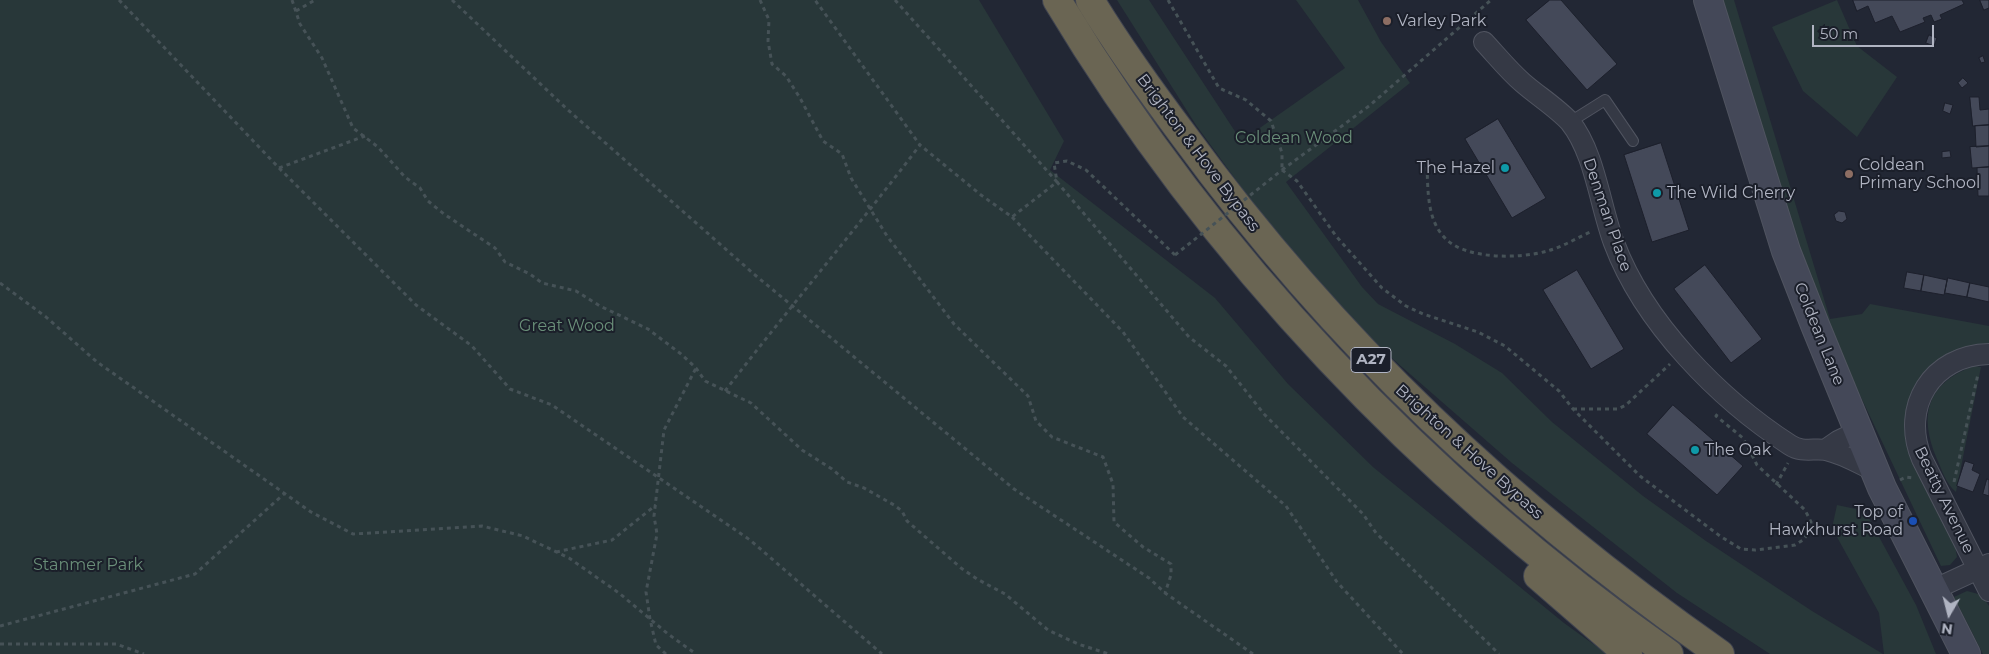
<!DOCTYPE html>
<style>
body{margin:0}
#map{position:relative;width:1989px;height:654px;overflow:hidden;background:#222734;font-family:Montserrat,sans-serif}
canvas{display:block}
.north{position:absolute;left:1924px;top:589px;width:50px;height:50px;-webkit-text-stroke:4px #1b1f2a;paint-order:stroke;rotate:188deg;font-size:14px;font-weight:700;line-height:20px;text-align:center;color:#b0b4c2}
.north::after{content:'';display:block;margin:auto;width:18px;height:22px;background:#b0b4c2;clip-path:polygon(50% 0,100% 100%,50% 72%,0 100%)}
.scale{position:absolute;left:1812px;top:25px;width:122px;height:22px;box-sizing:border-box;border:2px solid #b0b4c2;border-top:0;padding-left:6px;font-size:15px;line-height:18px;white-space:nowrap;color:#b0b4c2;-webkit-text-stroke:4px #1b1f2a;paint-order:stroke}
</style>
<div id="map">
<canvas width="1989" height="654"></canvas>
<div class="north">N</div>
<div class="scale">50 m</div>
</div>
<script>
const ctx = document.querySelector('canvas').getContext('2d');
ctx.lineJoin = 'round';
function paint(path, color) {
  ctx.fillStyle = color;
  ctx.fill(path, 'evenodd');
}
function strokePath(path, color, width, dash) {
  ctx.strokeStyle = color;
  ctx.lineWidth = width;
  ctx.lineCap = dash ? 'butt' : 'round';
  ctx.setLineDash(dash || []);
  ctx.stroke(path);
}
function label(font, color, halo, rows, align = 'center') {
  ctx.font = font + ' Montserrat,sans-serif';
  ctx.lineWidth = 4;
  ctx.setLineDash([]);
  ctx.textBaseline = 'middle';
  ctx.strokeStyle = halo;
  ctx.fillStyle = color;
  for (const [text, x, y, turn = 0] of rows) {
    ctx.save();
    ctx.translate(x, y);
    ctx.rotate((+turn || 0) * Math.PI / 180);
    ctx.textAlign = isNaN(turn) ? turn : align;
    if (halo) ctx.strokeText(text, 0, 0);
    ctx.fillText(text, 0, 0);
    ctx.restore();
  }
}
paint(new Path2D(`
 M0 0H979L1064 141 1050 170 1215 298 1288 384 1373 467 1564 623 1607 654H0Z
 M1117 0H1149L1238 136 1254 132 1345 68 1296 0H1358L1381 42 1410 83 1286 182 1362 287 1378 304 1455 344 1502 373 1552 422 1643 496 1706 541 1812 611 1883 654H1770L1677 593 1512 463 1371 340 1312 274 1255 206 1196 125Z
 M1720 0H1734L1830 319 1862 314 1870 304 1989 326V346L1910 398 1955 545 1957 557 1950 565 1941 566 1858 391 1793 241Z
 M1837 0 1857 46 1897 77 1857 137 1803 91 1772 27Z
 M1974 366 1981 367 1956 492C1946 484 1942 470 1937 459 1918 415 1927 383 1974 366Z
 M1837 505 1865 511 1916 605 1936 654H1884L1879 613 1832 528Z
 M1967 591 1982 595 1989 606V654H1983L1954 597Z`), '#283739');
const building = new Path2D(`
 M1550 0H1561L1617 64 1587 90 1526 20Z
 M1853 0H1962L1964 4 1940 15 1942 19 1934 22 1931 15 1923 18 1925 22 1900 32 1892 16 1875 23 1868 6 1857 11Z
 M1980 0H1989V8L1984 10Z
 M1929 35 1937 38 1934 46 1926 43Z
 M1983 56 1985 62 1981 63 1979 58Z
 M1963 78 1968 83 1962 88 1958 83Z
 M1970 97H1979L1980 110 1989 109V125L1973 126Z
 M1945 103 1953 105 1950 114 1943 111Z
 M1498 119 1546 198 1512 218 1465 139Z
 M1989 125V146L1976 147 1975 126Z
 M1661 143 1689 230 1652 242 1624 155Z
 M1989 146V167L1972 168 1970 147Z
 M1950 151 1951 157 1942 158V152Z
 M1989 167V196H1978L1977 168Z
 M1839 211 1845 212 1847 219 1842 223 1836 221 1834 215Z
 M1705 265 1762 339 1731 363 1674 289Z
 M1577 270 1624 349 1591 369 1543 290Z
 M1907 272 1924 275 1921 291 1904 288Z
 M1924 275 1947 280 1944 295 1921 291Z
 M1948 278 1970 283 1967 297 1945 293Z
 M1970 283 1989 287V302L1967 297Z
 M1673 405 1743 466 1717 495 1647 434Z
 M1965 461 1974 464 1972 470 1980 474 1973 492 1957 486Z
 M1987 479 1989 480V496L1983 494Z`);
paint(building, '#444959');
strokePath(building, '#1d202c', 1);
const lane = new Path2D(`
 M1570 122 1605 100 1633 141`);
const street = new Path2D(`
 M1484 42C1497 56 1509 71 1523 83 1538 96 1557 108 1570 122 1595 153 1600 206 1614 243 1644 323 1719 399 1790 445 1802 453 1814 448 1826 450 1844 454 1860 464 1875 471
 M1989 354C1932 355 1900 407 1922 459L1989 591
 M1825 450 1838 441 1859 431
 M1935 589 1989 564`);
const secondary = new Path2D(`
 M1708 0 1786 251 1815 325 1882 488 1966 654`);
const highway = new Path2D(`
 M1057 0C1211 257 1425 482 1669 654
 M1090 0C1119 48 1151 92 1184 136 1336 344 1510 507 1720 654
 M1538 576 1628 654`);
strokePath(lane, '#505460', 12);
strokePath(street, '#505460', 22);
strokePath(secondary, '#505460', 30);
strokePath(highway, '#404450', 30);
strokePath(new Path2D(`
 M119 0 279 168 416 305 472 346 510 389 552 405 750 540 882 654
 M292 0 300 24 322 58 353 128 378 147 405 177 420 188 428 201 444 214 495 248 505 262 530 274 542 283 576 291 600 306 648 329 681 354 696 368 705 381 751 403 802 450 832 469 847 482 864 488 894 505 902 511 907 521 961 568 977 579 1005 594 1048 630 1078 644 1109 654
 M452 0 568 110 755 275 1014 489 1149 578 1165 593 1253 654
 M760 0 769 20 768 41 772 64 786 76 800 98 823 141 842 154 851 178 887 236 954 324 1028 396 1036 421 1052 437 1103 457 1113 484 1114 522 1143 547 1171 564V575L1165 593
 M895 0 1057 182 1012 217 981 195 920 145
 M1168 0 1219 88 1246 100 1271 121 1282 153V169
 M296 11 315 0
 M1427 167C1428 190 1427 219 1444 237 1464 260 1520 259 1547 251 1563 247 1578 237 1593 231
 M279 168 365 136
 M1282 170 1297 181 1336 236 1382 288 1406 306 1423 314 1478 332 1505 346 1559 391 1573 409 1640 476 1720 536 1741 549 1755 550 1795 545 1803 540 1810 531 1811 522 1805 510 1757 465 1743 438 1716 416 1719 412
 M1282 170 1369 106 1491 0
 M1012 217 1123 332 1183 417 1286 506 1337 582 1403 654
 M1175 255 1086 170 1067 161 1054 163 1057 182 1189 337 1226 366 1264 414 1363 514 1376 533 1499 654
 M0 283 46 317 97 362 311 512 353 534 482 526 523 536 569 558 619 593 668 634 696 654
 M725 391C789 308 857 228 920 145L815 0
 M1573 409H1618L1626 405 1670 364
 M1900 480 1906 477 1914 478
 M1954 482 1978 374
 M1776 485 1788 463
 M556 552 612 540 656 505
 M0 626 195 574 285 493
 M0 644H116L144 654
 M666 654 656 645 650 619 646 592 657 534 654 516 664 430 696 368`), '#465257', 3, [4, 4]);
strokePath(lane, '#353945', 10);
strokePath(street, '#353945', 20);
strokePath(secondary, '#444858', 28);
strokePath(highway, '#6a6553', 28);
strokePath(new Path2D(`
 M1175 255 1282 170`), '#465257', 3, [4, 4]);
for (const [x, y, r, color] of [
 [1387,21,5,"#8d6e63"],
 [1505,168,5,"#0f9aa8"],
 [1849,174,5,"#8d6e63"],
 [1657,193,5,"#0f9aa8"],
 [1695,450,5,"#0f9aa8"],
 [1913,521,5,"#1a4fb4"]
]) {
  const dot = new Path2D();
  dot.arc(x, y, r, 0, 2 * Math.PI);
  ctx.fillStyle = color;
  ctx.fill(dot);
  strokePath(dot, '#1b1f2a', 2);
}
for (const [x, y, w] of [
 [1371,360,40]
]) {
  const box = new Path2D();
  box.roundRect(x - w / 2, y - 12.5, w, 25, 4);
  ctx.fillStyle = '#1b1f2a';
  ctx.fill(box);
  strokePath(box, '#b0b4c2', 1);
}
label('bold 15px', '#b0b4c2', null, [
 ["A27",1371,360]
]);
label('16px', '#b0b4c2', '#1b1f2a', [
 ["Varley Park",1397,21],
 ["Coldean",1859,165],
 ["Primary School",1859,183],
 ["The Hazel",1495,168,"right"],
 ["The Wild Cherry",1667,193],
 ["The Oak",1705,450],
 ["Top of",1903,512,"right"],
 ["Hawkhurst Road",1903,530,"right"]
], 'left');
label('16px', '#6a8f79', '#1b1f2a', [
 ["Coldean Wood",1294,138],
 ["Great Wood",567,326],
 ["Stanmer Park",88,565]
]);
label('16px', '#b0b4c2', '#1b1f2a', [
 ["Brighton & Hove Bypass",1198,153,53],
 ["Denman Place",1607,215,71],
 ["Coldean Lane",1819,334,68],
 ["Brighton & Hove Bypass",1469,452,42],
 ["Beatty Avenue",1944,500,64]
]);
</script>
